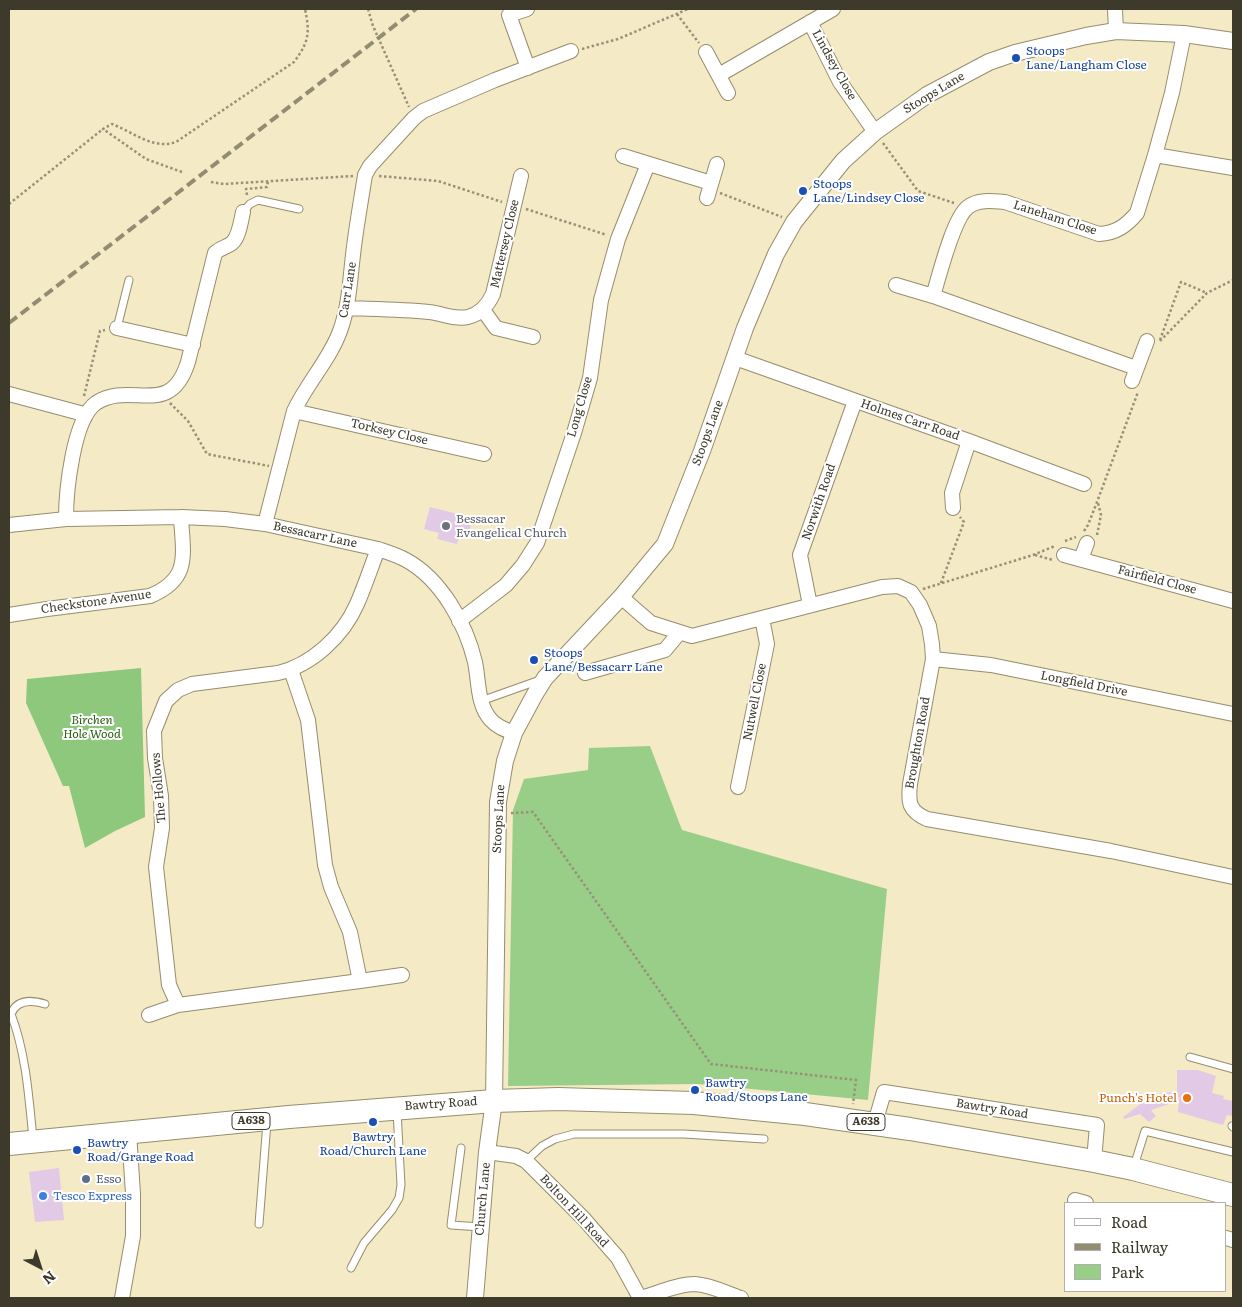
<!DOCTYPE html>
<style>
body{margin:0}
#map{position:relative;width:1242px;height:1307px;overflow:hidden;background:#f4eac6;font-family:Literata,serif}
canvas{display:block}
.frame{position:absolute;inset:0;border:10px solid #3d3a2b;pointer-events:none}
.legend{position:absolute;left:1064px;top:1202px;width:162px;height:90px;box-sizing:border-box;background:#fff;border:1px solid #b1b0aa;margin:0;padding:6px 9px;list-style:none;font-size:15px;color:#3d3a2b}
.legend li{display:flex;align-items:center;gap:10px;height:25px}
.legend b{width:25px;border:1px solid #b1b0aa}
.north{position:absolute;left:15px;top:1242px;width:50px;height:50px;-webkit-text-stroke:4px #fff;paint-order:stroke;rotate:140deg;font-size:14px;font-weight:700;line-height:20px;text-align:center;color:#3d3a2b}
.north::after{content:'';display:block;margin:auto;width:18px;height:22px;background:#3d3a2b;clip-path:polygon(50% 0,100% 100%,50% 72%,0 100%)}
</style>
<div id="map">
<canvas width="1242" height="1307"></canvas>
<div class="frame"></div>
<ul class="legend">
<li><b style="height:6px;background:#fff"></b>Road</li>
<li><b style="height:6px;background:#928c73"></b>Railway</li>
<li><b style="height:14px;background:#99ce88"></b>Park</li>
</ul>
<div class="north">N</div>
</div>
<script>
const ctx = document.querySelector('canvas').getContext('2d');
ctx.lineJoin = 'round';
function paint(path, color) {
  ctx.fillStyle = color;
  ctx.fill(path, 'evenodd');
}
function strokePath(path, color, width, dash) {
  ctx.strokeStyle = color;
  ctx.lineWidth = width;
  ctx.lineCap = dash ? 'butt' : 'round';
  ctx.setLineDash(dash || []);
  ctx.stroke(path);
}
function label(font, color, halo, rows, align = 'center') {
  ctx.font = font + ' Literata,serif';
  ctx.lineWidth = 4;
  ctx.setLineDash([]);
  ctx.textBaseline = 'middle';
  ctx.strokeStyle = halo;
  ctx.fillStyle = color;
  for (const [text, x, y, turn = 0] of rows) {
    ctx.save();
    ctx.translate(x, y);
    ctx.rotate((+turn || 0) * Math.PI / 180);
    ctx.textAlign = isNaN(turn) ? turn : align;
    if (halo) ctx.strokeText(text, 0, 0);
    ctx.fillText(text, 0, 0);
    ctx.restore();
  }
}
paint(new Path2D(`
 M650 746 682 830 887 889 868 1100 698 1084 508 1086 513 810 524 779 588 770 589 748Z`), '#99ce88');
paint(new Path2D(`
 M141 668 145 817 115 831 85 848 69 786H63L26 703 27 679Z`), '#8ec87c');
paint(new Path2D(`
 M430 507 473 518 468 534 460 532 457 544 437 539 439 533 424 529Z
 M1177 1070H1198L1216 1076 1212 1093 1224 1096 1223 1099 1233 1101V1116L1227 1115 1223 1125 1178 1112 1179 1097 1172 1103 1151 1110 1156 1116 1149 1122 1140 1114 1124 1119 1123 1117 1143 1102 1158 1094 1177 1091Z
 M59 1168 64 1220 35 1222 29 1172Z`), '#e2c9e6');
const service = new Path2D(`
 M243 212 250 204 258 200 299 209
 M117 328 129 280
 M481 701 540 680
 M1190 1057 1233 1069
 M1232 1126 1233 1127
 M33 1139C29 1098 26 1053 11 1014 17 999 32 1000 45 1004
 M461 1148 451 1225 481 1227
 M526 1161 542 1146 555 1139 574 1134H684L764 1139
 M1134 1166 1145 1131 1233 1152
 M259 1224 267 1122
 M351 1268 364 1243 392 1210 399 1198 401 1185 397 1111`);
const minor = new Path2D(`
 M527 9 509 15 528 68
 M1115 9 1116 31
 M810 22 840 82 875 132
 M706 52 728 93
 M719 75 833 9
 M1155 155 1233 168
 M623 156 711 183
 M707 198 717 164
 M896 285 933 296 1136 368
 M933 296C939 277 953 218 968 207 978 199 993 201 1005 202L1099 234C1116 233 1126 226 1137 213L1155 155 1172 93 1184 34
 M347 308C374 309 402 309 429 312 441 313 455 320 468 317 480 314 488 305 493 294L521 176
 M483 310 496 328 533 337
 M117 328 193 345
 M735 358 969 441 1084 484
 M1132 381 1147 341
 M9 394 80 413 85 417
 M294 411 484 454
 M953 508 952 493 969 441
 M66 519C66 492 73 419 96 403 131 380 170 420 188 362L215 253C220 248 227 247 232 243 239 237 241 221 243 212
 M265 524 294 411C307 383 330 359 340 331 349 307 350 280 353 255 356 228 361 201 365 175L370 166 414 118 423 111 495 80 571 51
 M9 525 66 519 181 517 225 519 265 524 378 549C387 552 397 555 406 560 441 579 466 624 475 662 479 681 477 705 491 720 497 727 506 730 514 733
 M1064 555 1233 601
 M1081 559 1087 543
 M621 597 651 623 692 636 882 587 898 586 911 592 920 605 929 626 932 644 933 659 910 784C908 803 909 811 927 819L1111 851 1233 877
 M810 605 800 555 855 401
 M9 615 47 609 150 596C191 579 183 555 181 517
 M459 621 506 585 523 565 537 543 574 433 590 378 601 300 618 239 648 164
 M933 659 991 665 1233 714
 M291 670 308 720 325 865 331 887 350 932 360 981 178 1005 169 985 156 867 162 828 161 796 155 758 154 731 166 701 178 690 192 684 278 673C312 665 343 636 357 604 365 586 371 567 378 549
 M585 673 665 650 679 633
 M738 787 767 644 762 618
 M360 981 402 975
 M149 1015 178 1005
 M875 1123 884 1092 1097 1125 1094 1161
 M487 1152 516 1156 526 1161 584 1219 618 1258 640 1298
 M1075 1200 1086 1203
 M1226 1238 1233 1240
 M122 1298 133 1236V1194L129 1132
 M641 1298C658 1293 678 1284 695 1284 711 1285 726 1293 741 1298`);
const tertiary = new Path2D(`
 M475 1298 487 1152 494 1101 498 802 505 761 514 733 535 694 545 678 621 597 665 544 702 451 745 328 776 254 794 222 843 161 875 132 927 95 989 62 1015 53 1086 36 1116 31 1184 34 1233 41`);
const trunk = new Path2D(`
 M9 1144 289 1117 494 1101 558 1099 694 1103 805 1114 910 1129 1094 1161 1133 1169 1233 1195`);
strokePath(service, '#968d6c', 9);
strokePath(minor, '#968d6c', 16);
strokePath(tertiary, '#968d6c', 18);
strokePath(trunk, '#968d6c', 24);
strokePath(new Path2D(`
 M368 9 373 26 409 107
 M677 14 699 43
 M582 49 618 39 688 9
 M883 143 918 191 954 203
 M182 172 146 159 103 129 112 124C133 132 153 150 176 142L294 62C309 42 310 33 305 9
 M379 176 438 181 502 202
 M211 182 224 184 353 176
 M720 193 782 217
 M247 195 246 189 267 187 268 181
 M9 204 103 129
 M526 209 607 235
 M1160 340 1181 282 1207 293
 M1160 341 1207 293 1233 280
 M84 396 100 331 105 330
 M170 403 188 421 207 454 269 466
 M1084 531 1088 525 1097 502 1138 392
 M1097 535 1101 515 1098 503
 M1065 541 1076 537
 M1035 555 1053 560
 M941 583 964 522 960 517
 M923 589 1033 555 1055 546
 M511 813 533 812 711 1064 856 1080 853 1104`), '#989178', 2.5, [2.5, 2.5]);
strokePath(service, '#fff', 7);
strokePath(minor, '#fff', 14);
strokePath(tertiary, '#fff', 16);
strokePath(trunk, '#fff', 22);
strokePath(new Path2D(`
 M9 323 416 9`), '#928c73', 4, [10, 5]);
for (const [x, y, r, color] of [
 [1016,58,5,"#1a4fb4"],
 [803,191,5,"#1a4fb4"],
 [446,526,5,"#6b7280"],
 [534,660,5,"#1a4fb4"],
 [695,1090,5,"#1a4fb4"],
 [1187,1098,5,"#e8710a"],
 [373,1122,5,"#1a4fb4"],
 [77,1150,5,"#1a4fb4"],
 [86,1179,5,"#5c6f8a"],
 [43,1196,5,"#3f7fe0"]
]) {
  const dot = new Path2D();
  dot.arc(x, y, r, 0, 2 * Math.PI);
  ctx.fillStyle = color;
  ctx.fill(dot);
  strokePath(dot, '#fff', 2);
}
for (const [x, y, w] of [
 [251,1121,38],
 [866,1122,38]
]) {
  const box = new Path2D();
  box.roundRect(x - w / 2, y - 8.5, w, 17, 4);
  ctx.fillStyle = '#fff';
  ctx.fill(box);
  strokePath(box, '#3d3a2b', 1);
}
label('bold 11px', '#3d3a2b', null, [
 ["A638",251,1121],
 ["A638",866,1122]
]);
label('12px', '#164399', '#fff', [
 ["Stoops",1026,51],
 ["Lane/Langham Close",1026,65],
 ["Stoops",813,184],
 ["Lane/Lindsey Close",813,198],
 ["Stoops",544,653],
 ["Lane/Bessacarr Lane",544,667],
 ["Bawtry",705,1083],
 ["Road/Stoops Lane",705,1097],
 ["Bawtry",373,1137,"center"],
 ["Road/Church Lane",373,1151,"center"],
 ["Bawtry",87,1143],
 ["Road/Grange Road",87,1157]
], 'left');
label('12px', '#3d3a2b', '#fff', [
 ["Lindsey Close",834,65,61],
 ["Stoops Lane",934,93,-31],
 ["Laneham Close",1055,218,18],
 ["Mattersey Close",505,244,-77],
 ["Carr Lane",348,290,-81],
 ["Long Close",580,407,-74],
 ["Holmes Carr Road",910,420,19],
 ["Torksey Close",389,432,13],
 ["Stoops Lane",708,433,-70],
 ["Norwith Road",819,502,-71],
 ["Bessacarr Lane",315,535,12],
 ["Fairfield Close",1157,580,15],
 ["Checkstone Avenue",96,602,-8],
 ["Longfield Drive",1084,684,11],
 ["Nutwell Close",755,702,-79],
 ["Broughton Road",918,743,-80],
 ["The Hollows",159,788,-95],
 ["Stoops Lane",499,819,-87],
 ["Bawtry Road",441,1104,-4],
 ["Bawtry Road",992,1109,9],
 ["Church Lane",483,1199,-85],
 ["Bolton Hill Road",574,1211,47]
]);
label('12px', '#5b616d', '#fff', [
 ["Bessacar",456,519],
 ["Evangelical Church",456,533]
], 'left');
label('italic 12px', '#265d10', '#fff', [
 ["Birchen",92,720],
 ["Hole Wood",92,734]
]);
label('12px', '#c56008', '#fff', [
 ["Punch's Hotel",1177,1098]
], 'right');
label('12px', '#4e5e75', '#fff', [
 ["Esso",96,1179]
], 'left');
label('12px', '#366cbe', '#fff', [
 ["Tesco Express",53,1196]
], 'left');
</script>
